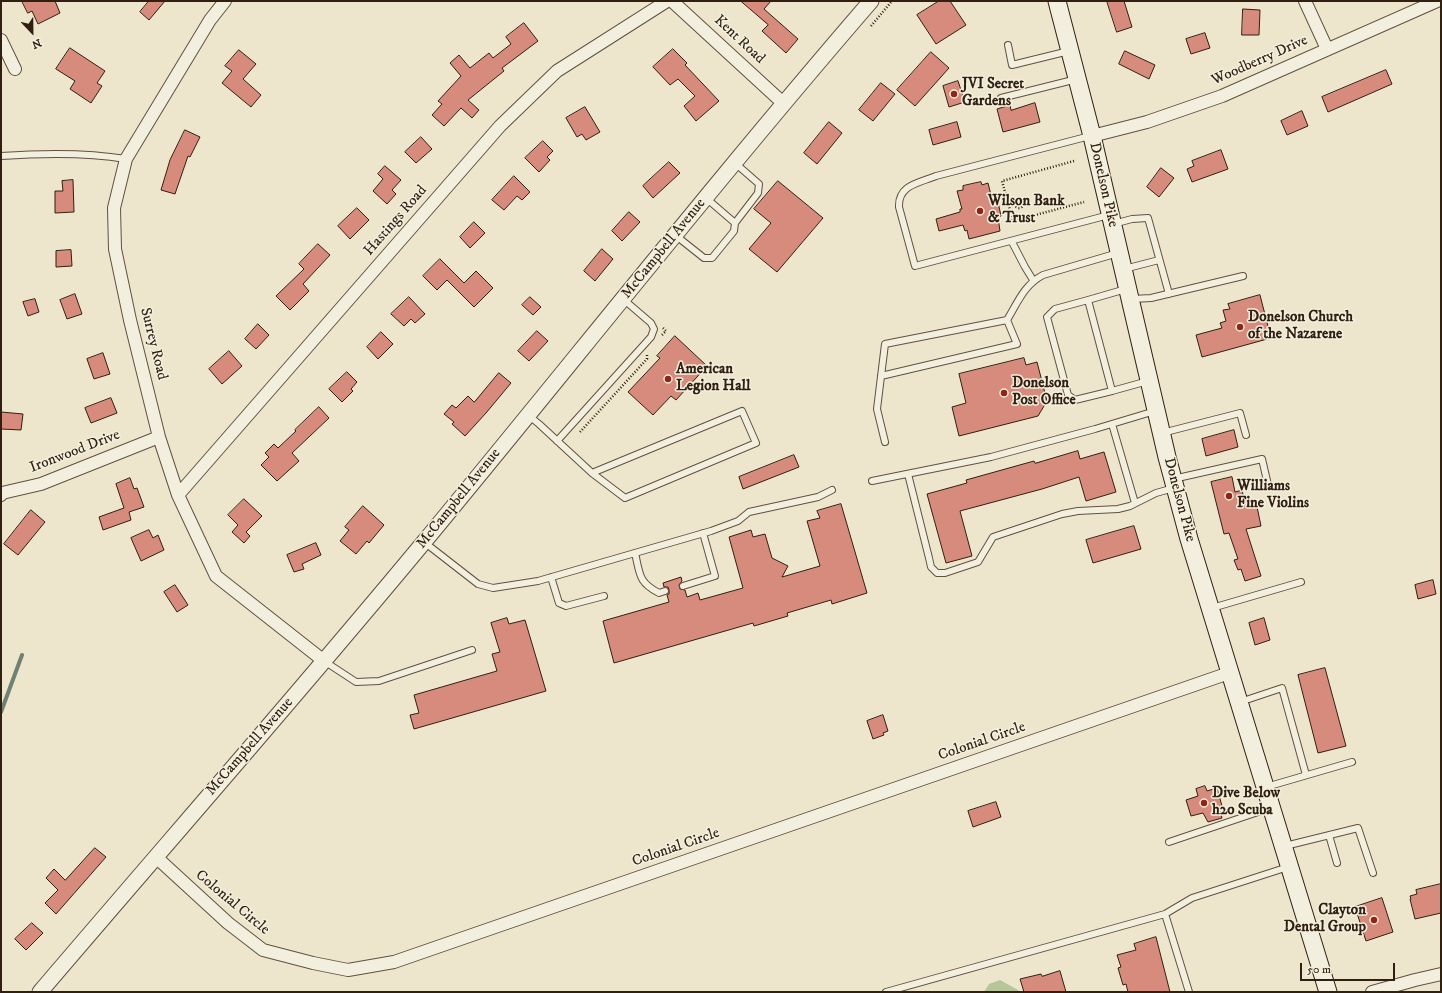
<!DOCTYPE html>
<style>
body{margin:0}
#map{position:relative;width:1442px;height:993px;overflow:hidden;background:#ede6cc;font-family:"IM FELL DW Pica",serif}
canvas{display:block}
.frame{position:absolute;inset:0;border:2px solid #311f11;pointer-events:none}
.north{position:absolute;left:12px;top:12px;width:40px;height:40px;-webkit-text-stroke:3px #f3efde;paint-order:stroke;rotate:158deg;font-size:11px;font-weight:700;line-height:16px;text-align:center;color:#311f11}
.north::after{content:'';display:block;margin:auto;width:14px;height:18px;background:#311f11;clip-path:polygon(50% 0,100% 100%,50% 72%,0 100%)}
.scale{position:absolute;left:1300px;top:963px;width:95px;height:18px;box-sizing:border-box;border:2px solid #311f11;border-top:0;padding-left:5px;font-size:12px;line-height:14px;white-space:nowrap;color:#311f11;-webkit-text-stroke:3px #f3efde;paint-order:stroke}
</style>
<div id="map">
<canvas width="1442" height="993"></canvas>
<div class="frame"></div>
<div class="north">N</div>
<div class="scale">50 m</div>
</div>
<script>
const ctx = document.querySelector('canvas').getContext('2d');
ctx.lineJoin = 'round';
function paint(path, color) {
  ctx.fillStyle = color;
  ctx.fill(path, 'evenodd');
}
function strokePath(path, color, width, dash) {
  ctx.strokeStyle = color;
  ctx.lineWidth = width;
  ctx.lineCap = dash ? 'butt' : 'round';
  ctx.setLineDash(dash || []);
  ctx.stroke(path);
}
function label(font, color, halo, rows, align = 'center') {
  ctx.font = font + ' "IM FELL DW Pica",serif';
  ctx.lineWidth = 3;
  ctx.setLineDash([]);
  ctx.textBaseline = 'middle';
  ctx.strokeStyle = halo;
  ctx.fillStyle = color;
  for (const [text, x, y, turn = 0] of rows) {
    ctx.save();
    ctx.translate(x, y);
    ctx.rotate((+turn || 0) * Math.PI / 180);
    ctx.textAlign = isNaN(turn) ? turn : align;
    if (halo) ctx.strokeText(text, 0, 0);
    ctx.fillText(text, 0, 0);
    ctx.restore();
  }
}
paint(new Path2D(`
 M1000 980 1018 990 1019 992H984L989 984Z`), '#b7c699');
strokePath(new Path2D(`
 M1 712 22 655`), '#6f8074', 4);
const building = new Path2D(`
 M22 1H55L60 13 38 24 32 11 28 13Z
 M149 1H165L149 20 140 12Z
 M741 1H771L764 9 798 39 786 53 762 31 768 25Z
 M939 1H950L966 25 936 44 917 15Z
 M1107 1H1124L1132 27 1117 32Z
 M1243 9 1260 10 1259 35H1242Z
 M524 23 538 41 502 68 504 71 468 100 479 110 472 118 461 108 444 126 432 115 442 104 438 101 461 76 450 63 459 55 470 68 489 53 493 58 511 44 506 37Z
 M1205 33 1210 48 1191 54 1186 39Z
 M70 48 105 71 97 83 102 86 91 103 70 89 75 81 56 69Z
 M673 49 687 63 685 65 719 101 696 121 684 106 695 96 678 79 670 85 653 67Z
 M239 50 256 64 243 79 261 95 251 107 222 83 232 71 225 66Z
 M1125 51 1155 65 1149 79 1119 64Z
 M931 52 949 68 915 106 897 90Z
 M1386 70 1392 84 1328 112 1322 97Z
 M958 81 965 102 949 107 943 86Z
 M881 83 895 94 873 121 859 110Z
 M1035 103 1040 122 1003 132 997 109 1010 105 1011 110Z
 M585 107 600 132 586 140 582 134 577 137 566 118Z
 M1302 111 1308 126 1287 135 1281 121Z
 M829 122 842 133 817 164 804 153Z
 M957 122 961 137 933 145 929 130Z
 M185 130 200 137 190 157 188 156 175 194 161 190 170 160Z
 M421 137 432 149 416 163 405 152Z
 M543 141 553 151 547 157 550 160 539 172 525 158Z
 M1221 150 1228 169 1192 182 1187 169 1194 166 1192 161Z
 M669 162 680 173 653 198 643 186Z
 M385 166 401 180 392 190 396 194 387 204 373 191 383 179 378 174Z
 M1161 168 1174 178 1159 197 1147 187Z
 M514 176 530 192 522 200 517 196 504 210 492 200Z
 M73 180 74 212 55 213V191H63L62 181Z
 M778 181 823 218 777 272 749 249 771 223 754 209Z
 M981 182 982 185 988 183 992 199H993L995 203 998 202 1001 216 998 217 1000 231 969 239 967 230 965 231 963 225 939 231 936 219 960 212V209H962L957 191 963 190V186Z
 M357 208 369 220 350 239 338 226Z
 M629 212 640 222 622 241 612 231Z
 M474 222 485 233 470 248 460 237Z
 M318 244 330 255 303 284 309 291 290 310 276 296 304 269 299 264Z
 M602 249 613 259 595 281 584 271Z
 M71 250 72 266 56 267V251Z
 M440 259 464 283 476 271 493 288 474 307 447 280 437 290 423 276Z
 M75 294 82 314 67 319 60 300Z
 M1260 295 1271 338 1202 357 1196 335 1222 328 1220 323 1226 321 1223 310 1230 309 1228 304Z
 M409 297 425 314 415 323 411 319 404 326 391 314Z
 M530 297 541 307 533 315 522 305Z
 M35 299 39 312 28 316 23 302Z
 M258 324 269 335 256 349 245 339Z
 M537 331 548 341 529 361 518 351Z
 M381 332 393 344 378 359 367 347Z
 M675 336 707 366 676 400 671 396 653 415 628 392 660 358 657 356Z
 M229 351 242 366 222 384 209 369Z
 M103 353 110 374 94 379 87 359Z
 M1024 358 1026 365 1037 362 1047 401 1038 416 959 436 952 407 966 403 959 374Z
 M347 372 357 382 351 389 353 391 342 402 329 389Z
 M499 373 511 383 486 413 465 436 452 424 454 422 444 414 452 405 456 408 468 396 474 402Z
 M111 398 117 413 91 423 85 408Z
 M319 407 329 418 292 453 299 461 277 481 261 465 269 457 265 453 274 444 278 448 296 431 295 430Z
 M1 412 23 414 21 430 1 429Z
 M1234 430 1238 447 1206 456 1202 439Z
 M1078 451 1080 459 1104 452 1116 492 1086 501 1079 477 1042 489 960 511 972 556 946 563 927 494 967 483 966 480 1034 461 1035 463Z
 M794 455 799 467 743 489 739 477Z
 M1232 477 1235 492 1242 490 1244 499H1248L1249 504 1256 502 1261 526 1246 529 1261 576 1245 581 1241 569 1238 570 1234 560 1238 559 1229 533 1224 534 1211 482Z
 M130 478 134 489 137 488 144 507 129 512 131 520 103 530 99 517 124 508 116 484Z
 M244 499 262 516 246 532 250 536 244 543 232 532 238 525 228 515Z
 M841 504 867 593 832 604 831 600 787 613 788 616 754 626 753 623 614 663 603 621 669 602 667 595 669 594V590L668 587H664L663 583 681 577 682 581 679 585 680 589 685 590 687 597 698 593 700 600 743 588 729 537 751 530 753 537 765 534 772 558 788 566 782 577 820 566 807 521 820 518 817 511Z
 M363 506 384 525 369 543 367 541 356 554 340 541 349 530 345 527Z
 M31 510 45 522 18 555 4 544Z
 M1134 526 1141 549 1093 563 1086 540Z
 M149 530 153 538 158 535 164 550 141 561 131 538Z
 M316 543 321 555 302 564 304 569 294 572 287 555Z
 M1433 580 1436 594 1418 599 1415 585Z
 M175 585 188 605 177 612 164 592Z
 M507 618 509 624 525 620 546 691 414 729 410 715 419 713 414 695 497 671 492 654 500 652 491 623Z
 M1264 618 1270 640 1255 645 1249 623Z
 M1325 668 1346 746 1318 753 1298 675Z
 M883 715 888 731 883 733 884 735 873 739 867 721Z
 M1205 786 1207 791 1217 788 1222 806 1219 807 1222 818 1208 822 1203 813 1191 816 1186 800 1198 796 1196 789Z
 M996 802 1001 817 973 827 968 811Z
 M95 848 106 857 56 914 45 903 58 890 46 878 54 869 65 880Z
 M1441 884V913L1415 919 1410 899H1411L1410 896 1417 894 1416 890Z
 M1382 898 1393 932 1366 941 1355 907Z
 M32 923 43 933 26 950 15 939Z
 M1156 937 1170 992H1128L1126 984 1123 985 1118 968 1121 967 1117 955 1136 950 1134 944Z
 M1060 971 1066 992H1024L1020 979 1041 974 1042 976Z`);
paint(building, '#d78b7d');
strokePath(building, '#311f11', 1);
const service = new Path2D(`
 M1008 45 1012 65 1069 51
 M1001 98 1077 79
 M1090 136 936 176C919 183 898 185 899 207L915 266 1109 215
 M1 156C43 153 85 152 126 159
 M735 163 759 184 758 193 735 223
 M1113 224 1132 219 1148 218 1169 294
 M675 235 704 258H712L734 231 735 223 706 198
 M1012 242 1025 267 1033 280
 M1124 269 1159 260
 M1126 289 1088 300 1112 391 1148 381
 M1132 299 1151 298 1243 276
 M1088 300 1055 309 1047 317 1068 395 1075 400 1112 391
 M881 376 1017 344 1007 320
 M528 415 539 424 592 473 625 498 756 443 742 411 592 473
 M1112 424 1135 503
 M1162 433 1240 413 1246 435
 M557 441 651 337 654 329 651 323 623 299
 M885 442 877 409 885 344 1007 320C1018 302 1024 285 1043 275L1118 253
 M908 474 929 558 931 567 937 573H945L978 562 993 537 1062 514 1078 511 1118 509 1130 506 1156 493 1174 488
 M1173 479 1262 459 1268 485
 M872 481 991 457 1095 429 1155 411
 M424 542 478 584 493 588 538 581 711 531 738 521 749 512 818 497 832 490
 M635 553C640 574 638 582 659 593L665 591
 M551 577 559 603 566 606 604 596
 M683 586 715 576 703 533
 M1212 608 1301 582
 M324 661 356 682 379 681 472 650
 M1240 702 1282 688 1306 775
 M1266 787 1352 762
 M1329 835 1337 863
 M1169 842 1270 808
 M1285 846 1358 828 1373 873
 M1165 914 1189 992
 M886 992 1165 914 1192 898 1288 867`);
const minor = new Path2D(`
 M225 1 210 20 126 159 114 208 115 249 130 320 159 437 178 495 216 576 324 661
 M672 1 783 103
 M1305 1 1327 49
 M1 40 15 69
 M1092 136 1147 122 1222 96 1437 1
 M1 495 2 493 41 484 159 437
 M178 495 500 126 557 71 667 1
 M156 857 228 923 263 950 313 963 348 970 394 962 1229 673
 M1372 992 1415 980 1441 974`);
const tertiary = new Path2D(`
 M40 992C168 842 298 694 424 542 573 362 718 178 871 1`);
const secondary = new Path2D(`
 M1057 1 1092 136 1167 457 1189 539 1328 992`);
strokePath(service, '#605140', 8);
strokePath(minor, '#605140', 14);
strokePath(tertiary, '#605140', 17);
strokePath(secondary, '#311f11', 19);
strokePath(new Path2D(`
 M871 26 892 1
 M1074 161 1002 181 1013 221 1084 202
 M1015 204a4 4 0 1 1 8 0a4 4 0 1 1-8 0Z
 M662 335 666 331 663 328
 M580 432 647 359V354`), '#311f11', 2.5, [1, 2]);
strokePath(service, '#f3efde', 6);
strokePath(minor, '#f3efde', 12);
strokePath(tertiary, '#f3efde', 15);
strokePath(secondary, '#f3efde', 17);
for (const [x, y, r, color] of [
 [954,94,4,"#8f2418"],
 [980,211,4,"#8f2418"],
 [1240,327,4,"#8f2418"],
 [668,379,4,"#8f2418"],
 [1004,393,4,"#8f2418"],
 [1229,496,4,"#8f2418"],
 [1204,803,4,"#8f2418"],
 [1374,920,4,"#8f2418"]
]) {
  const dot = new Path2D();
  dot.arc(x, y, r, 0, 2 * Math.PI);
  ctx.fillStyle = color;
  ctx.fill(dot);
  strokePath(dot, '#f3efde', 1.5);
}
label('15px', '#311f11', '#f3efde', [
 ["Kent Road",739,40,43],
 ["Woodberry Drive",1260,61,-24],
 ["Donelson Pike",1103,185,77],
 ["Hastings Road",396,221,-49],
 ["McCampbell Avenue",664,249,-51],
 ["Surrey Road",153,344,76],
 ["Ironwood Drive",75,452,-21],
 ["McCampbell Avenue",459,499,-51],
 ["Donelson Pike",1179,500,75],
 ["Colonial Circle",982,742,-19],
 ["McCampbell Avenue",250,747,-49],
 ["Colonial Circle",676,848,-19],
 ["Colonial Circle",232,903,40]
]);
label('bold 15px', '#311f11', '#f3efde', [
 ["JVI Secret",962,85],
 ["Gardens",962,102],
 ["Wilson Bank",988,202],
 ["& Trust",988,219],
 ["Donelson Church",1248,318],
 ["of the Nazarene",1248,335],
 ["American",676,370],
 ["Legion Hall",676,387],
 ["Donelson",1012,384],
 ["Post Office",1012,401],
 ["Williams",1237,487],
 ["Fine Violins",1237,504],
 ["Dive Below",1212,794],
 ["h2o Scuba",1212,811],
 ["Clayton",1366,911,"right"],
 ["Dental Group",1366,928,"right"]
], 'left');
</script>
